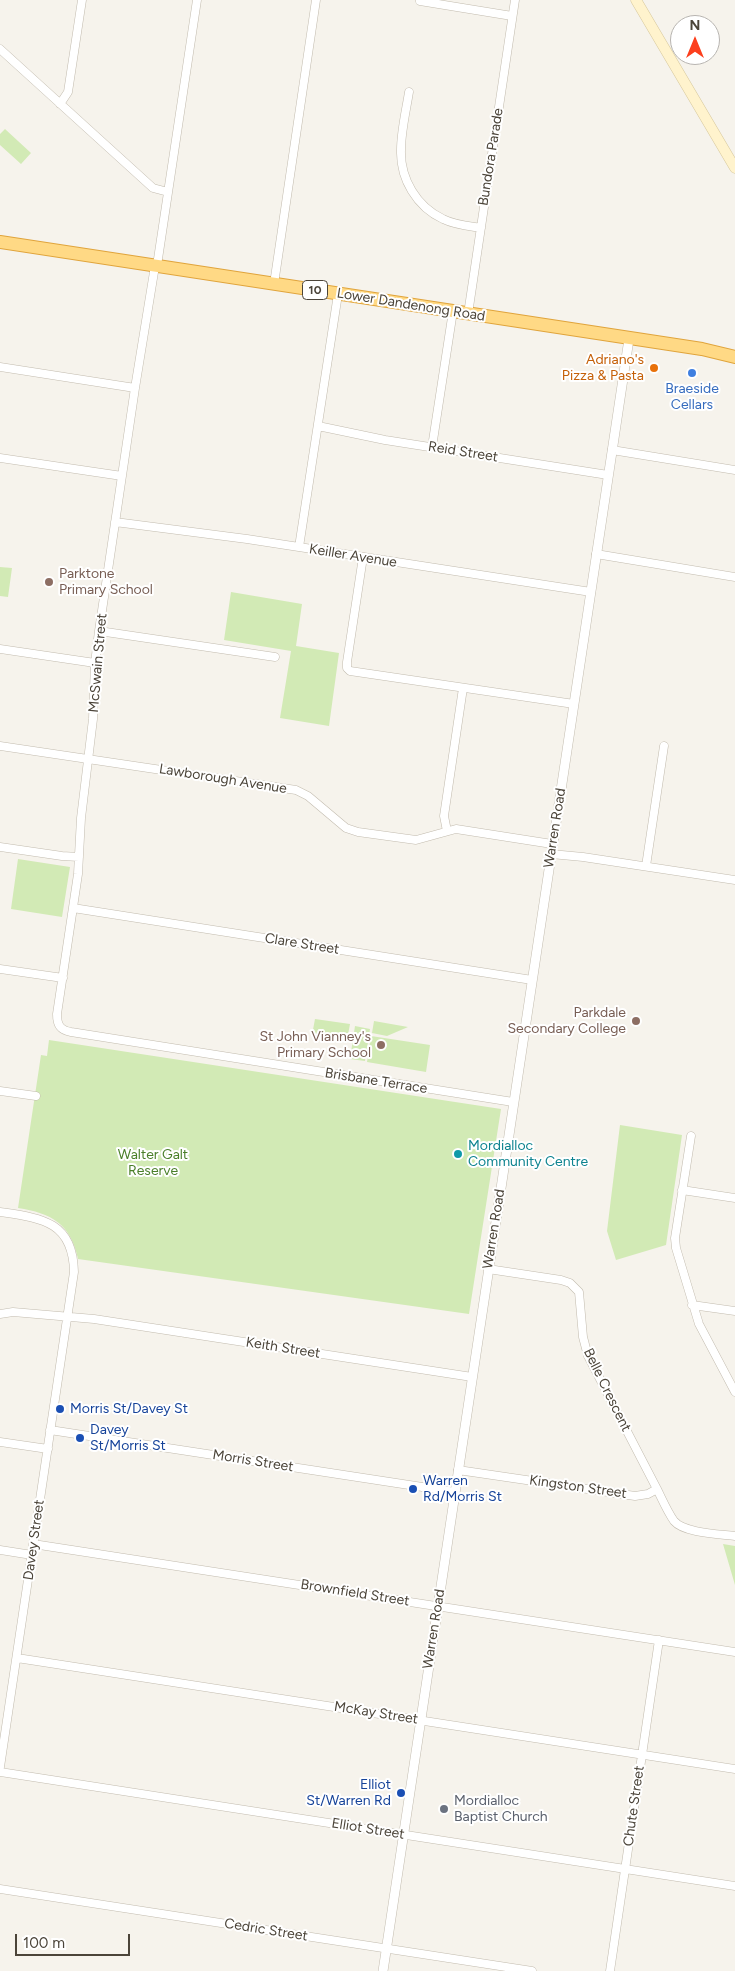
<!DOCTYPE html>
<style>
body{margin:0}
#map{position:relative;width:735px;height:1971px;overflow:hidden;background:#f6f3ec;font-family:Figtree,sans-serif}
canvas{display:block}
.north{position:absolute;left:670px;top:15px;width:50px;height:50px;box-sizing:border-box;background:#fff;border:1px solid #b7b4b0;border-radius:50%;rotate:0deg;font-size:14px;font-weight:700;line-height:20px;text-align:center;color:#4b4439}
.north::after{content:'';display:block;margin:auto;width:18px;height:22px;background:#fc3f1d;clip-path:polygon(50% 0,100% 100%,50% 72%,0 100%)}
.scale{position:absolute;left:15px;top:1934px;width:115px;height:22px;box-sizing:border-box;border:2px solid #4b4439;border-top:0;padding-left:6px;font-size:15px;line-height:18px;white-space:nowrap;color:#4b4439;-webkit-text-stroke:4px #fff;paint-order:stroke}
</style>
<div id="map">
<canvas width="735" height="1971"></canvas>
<div class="north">N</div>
<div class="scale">100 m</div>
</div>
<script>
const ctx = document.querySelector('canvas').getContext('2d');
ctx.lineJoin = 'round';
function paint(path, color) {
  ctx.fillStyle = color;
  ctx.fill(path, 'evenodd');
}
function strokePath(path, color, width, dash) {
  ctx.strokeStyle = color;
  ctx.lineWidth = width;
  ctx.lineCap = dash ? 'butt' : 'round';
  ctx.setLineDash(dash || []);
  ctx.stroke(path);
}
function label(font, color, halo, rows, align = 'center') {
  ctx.font = font + ' Figtree,sans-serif';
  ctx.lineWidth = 4;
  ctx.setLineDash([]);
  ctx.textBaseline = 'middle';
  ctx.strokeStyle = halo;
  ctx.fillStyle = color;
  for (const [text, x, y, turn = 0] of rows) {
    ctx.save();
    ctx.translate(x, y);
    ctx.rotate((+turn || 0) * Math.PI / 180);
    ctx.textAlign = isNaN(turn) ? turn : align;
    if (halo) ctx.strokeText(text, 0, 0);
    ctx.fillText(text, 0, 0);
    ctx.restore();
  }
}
paint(new Path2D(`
 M5 129 31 153 21 164 0 145V134Z
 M0 567 12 568 8 597 0 596Z
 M231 592 302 604 296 646 339 653 329 726 280 718 291 651 224 640Z
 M18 859 70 867 62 917 11 909Z
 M315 1019 350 1024 347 1040 312 1035Z
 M374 1021 408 1027 387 1036 372 1033Z
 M355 1026 370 1029 365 1061 350 1059Z
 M371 1036 430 1045 426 1072 367 1062Z
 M49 1040 501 1109 469 1314 78 1259C71 1224 51 1213 18 1208L41 1055 47 1056Z
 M620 1125 682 1135 666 1245 616 1260 607 1231Z
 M723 1544 735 1546V1585Z`), '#d2eab5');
const minor = new Path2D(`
 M197 0 158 259 154 272 135 388 99 631 95 663 93 719 81 818 78 874 57 1014C57 1025 60 1030 71 1032L513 1102
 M420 1 512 16
 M0 49 153 188 168 192
 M409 92C406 111 401 131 401 150 400 179 417 207 443 219 455 225 468 226 481 228
 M60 104 68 92 82 0
 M274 284 316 0
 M468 314 515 0
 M0 367 135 388
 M318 426 385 440 608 475
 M432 447 453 311
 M612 450 735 470
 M0 458 122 476
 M115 522 247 539 591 592
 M299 547 338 294
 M596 554 735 577
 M363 557 347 662V668L350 671 574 704
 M99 631 275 657
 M0 649 95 663
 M0 746 296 790 308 796 346 828 358 832 416 840 456 829 552 844
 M447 831 444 816 463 688
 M0 847 62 856 79 857
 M551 854 583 857 735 880
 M646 866 664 746
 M73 908 532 980
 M0 969 63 978
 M0 1091 36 1096
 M691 1136 675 1238 676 1248 699 1324 735 1392
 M682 1190 735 1198
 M0 1212C41 1218 73 1221 74 1272L0 1767
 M488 1269 561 1280 570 1283 579 1292 583 1337 588 1356 657 1489
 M692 1305 735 1311
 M0 1314 13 1312 94 1319 472 1377
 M50 1430 455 1492
 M0 1442 48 1449
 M458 1470 635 1496 648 1494 657 1489C662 1499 667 1511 674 1521 684 1533 719 1534 735 1536
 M33 1544 735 1652
 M0 1550 32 1555
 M17 1658 735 1769
 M0 1772 735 1886
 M0 1889 532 1971
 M610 1971 659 1640`);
const tertiary = new Path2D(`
 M383 1971 629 339`);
const secondary = new Path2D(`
 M636 0 735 168`);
const trunk = new Path2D(`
 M0 242 702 349 735 357`);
strokePath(minor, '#c2bbae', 9);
strokePath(tertiary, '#c2bbae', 10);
strokePath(secondary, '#d6c79b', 11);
strokePath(trunk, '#e0a43c', 14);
strokePath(minor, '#fff', 8);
strokePath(tertiary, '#fff', 9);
strokePath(secondary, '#fff3cd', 10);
strokePath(trunk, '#ffd985', 12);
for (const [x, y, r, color] of [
 [654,368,5,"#e8710a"],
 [692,373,5,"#3f7fe0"],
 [49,582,5,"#8d6e63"],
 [636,1021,5,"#8d6e63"],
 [381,1045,5,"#8d6e63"],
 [458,1154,5,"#0f9aa8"],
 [60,1409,5,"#1a4fb4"],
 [80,1438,5,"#1a4fb4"],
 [413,1489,5,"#1a4fb4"],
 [401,1793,5,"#1a4fb4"],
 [444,1809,5,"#6b7280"]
]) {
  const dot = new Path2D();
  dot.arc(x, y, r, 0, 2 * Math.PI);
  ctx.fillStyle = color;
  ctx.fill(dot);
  strokePath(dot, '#fff', 2);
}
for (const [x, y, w] of [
 [315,290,25]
]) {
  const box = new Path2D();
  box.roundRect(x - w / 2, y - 9.5, w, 19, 4);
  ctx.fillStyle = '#fff';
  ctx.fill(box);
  strokePath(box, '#4b4439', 1);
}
label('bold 12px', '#4b4439', null, [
 ["10",315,290]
]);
label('14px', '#4b4439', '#fff', [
 ["Bundora Parade",491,157,-81],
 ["Lower Dandenong Road",411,305,9],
 ["Reid Street",463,452,9],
 ["Keiller Avenue",353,556,9],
 ["McSwain Street",98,663,-85],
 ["Lawborough Avenue",223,779,9],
 ["Warren Road",555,828,-81],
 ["Clare Street",302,944,9],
 ["Brisbane Terrace",376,1081,9],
 ["Warren Road",494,1229,-81],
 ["Keith Street",283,1348,9],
 ["Belle Crescent",607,1390,64],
 ["Morris Street",253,1461,9],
 ["Kingston Street",578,1487,8],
 ["Davey Street",34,1540,-82],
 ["Brownfield Street",355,1593,9],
 ["Warren Road",434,1629,-81],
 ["McKay Street",376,1713,9],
 ["Chute Street",634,1806,-82],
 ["Elliot Street",368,1829,9],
 ["Cedric Street",266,1930,9]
]);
label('14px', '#c56008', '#fff', [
 ["Adriano's",644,360],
 ["Pizza & Pasta",644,376]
], 'right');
label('14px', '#366cbe', '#fff', [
 ["Braeside",692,389],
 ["Cellars",692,405]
]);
label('14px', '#785e54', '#fff', [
 ["Parktone",59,574,"left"],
 ["Primary School",59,590,"left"],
 ["Parkdale",626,1013],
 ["Secondary College",626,1029],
 ["St John Vianney's",371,1037],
 ["Primary School",371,1053]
], 'right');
label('14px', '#0d838f', '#fff', [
 ["Mordialloc",468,1146],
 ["Community Centre",468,1162]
], 'left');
label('14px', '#4a7f2a', '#fff', [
 ["Walter Galt",153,1155],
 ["Reserve",153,1171]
]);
label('14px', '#164399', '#fff', [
 ["Morris St/Davey St",70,1409],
 ["Davey",90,1430],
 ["St/Morris St",90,1446],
 ["Warren",423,1481],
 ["Rd/Morris St",423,1497],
 ["Elliot",391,1785,"right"],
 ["St/Warren Rd",391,1801,"right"]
], 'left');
label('14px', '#5b616d', '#fff', [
 ["Mordialloc",454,1801],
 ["Baptist Church",454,1817]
], 'left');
</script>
